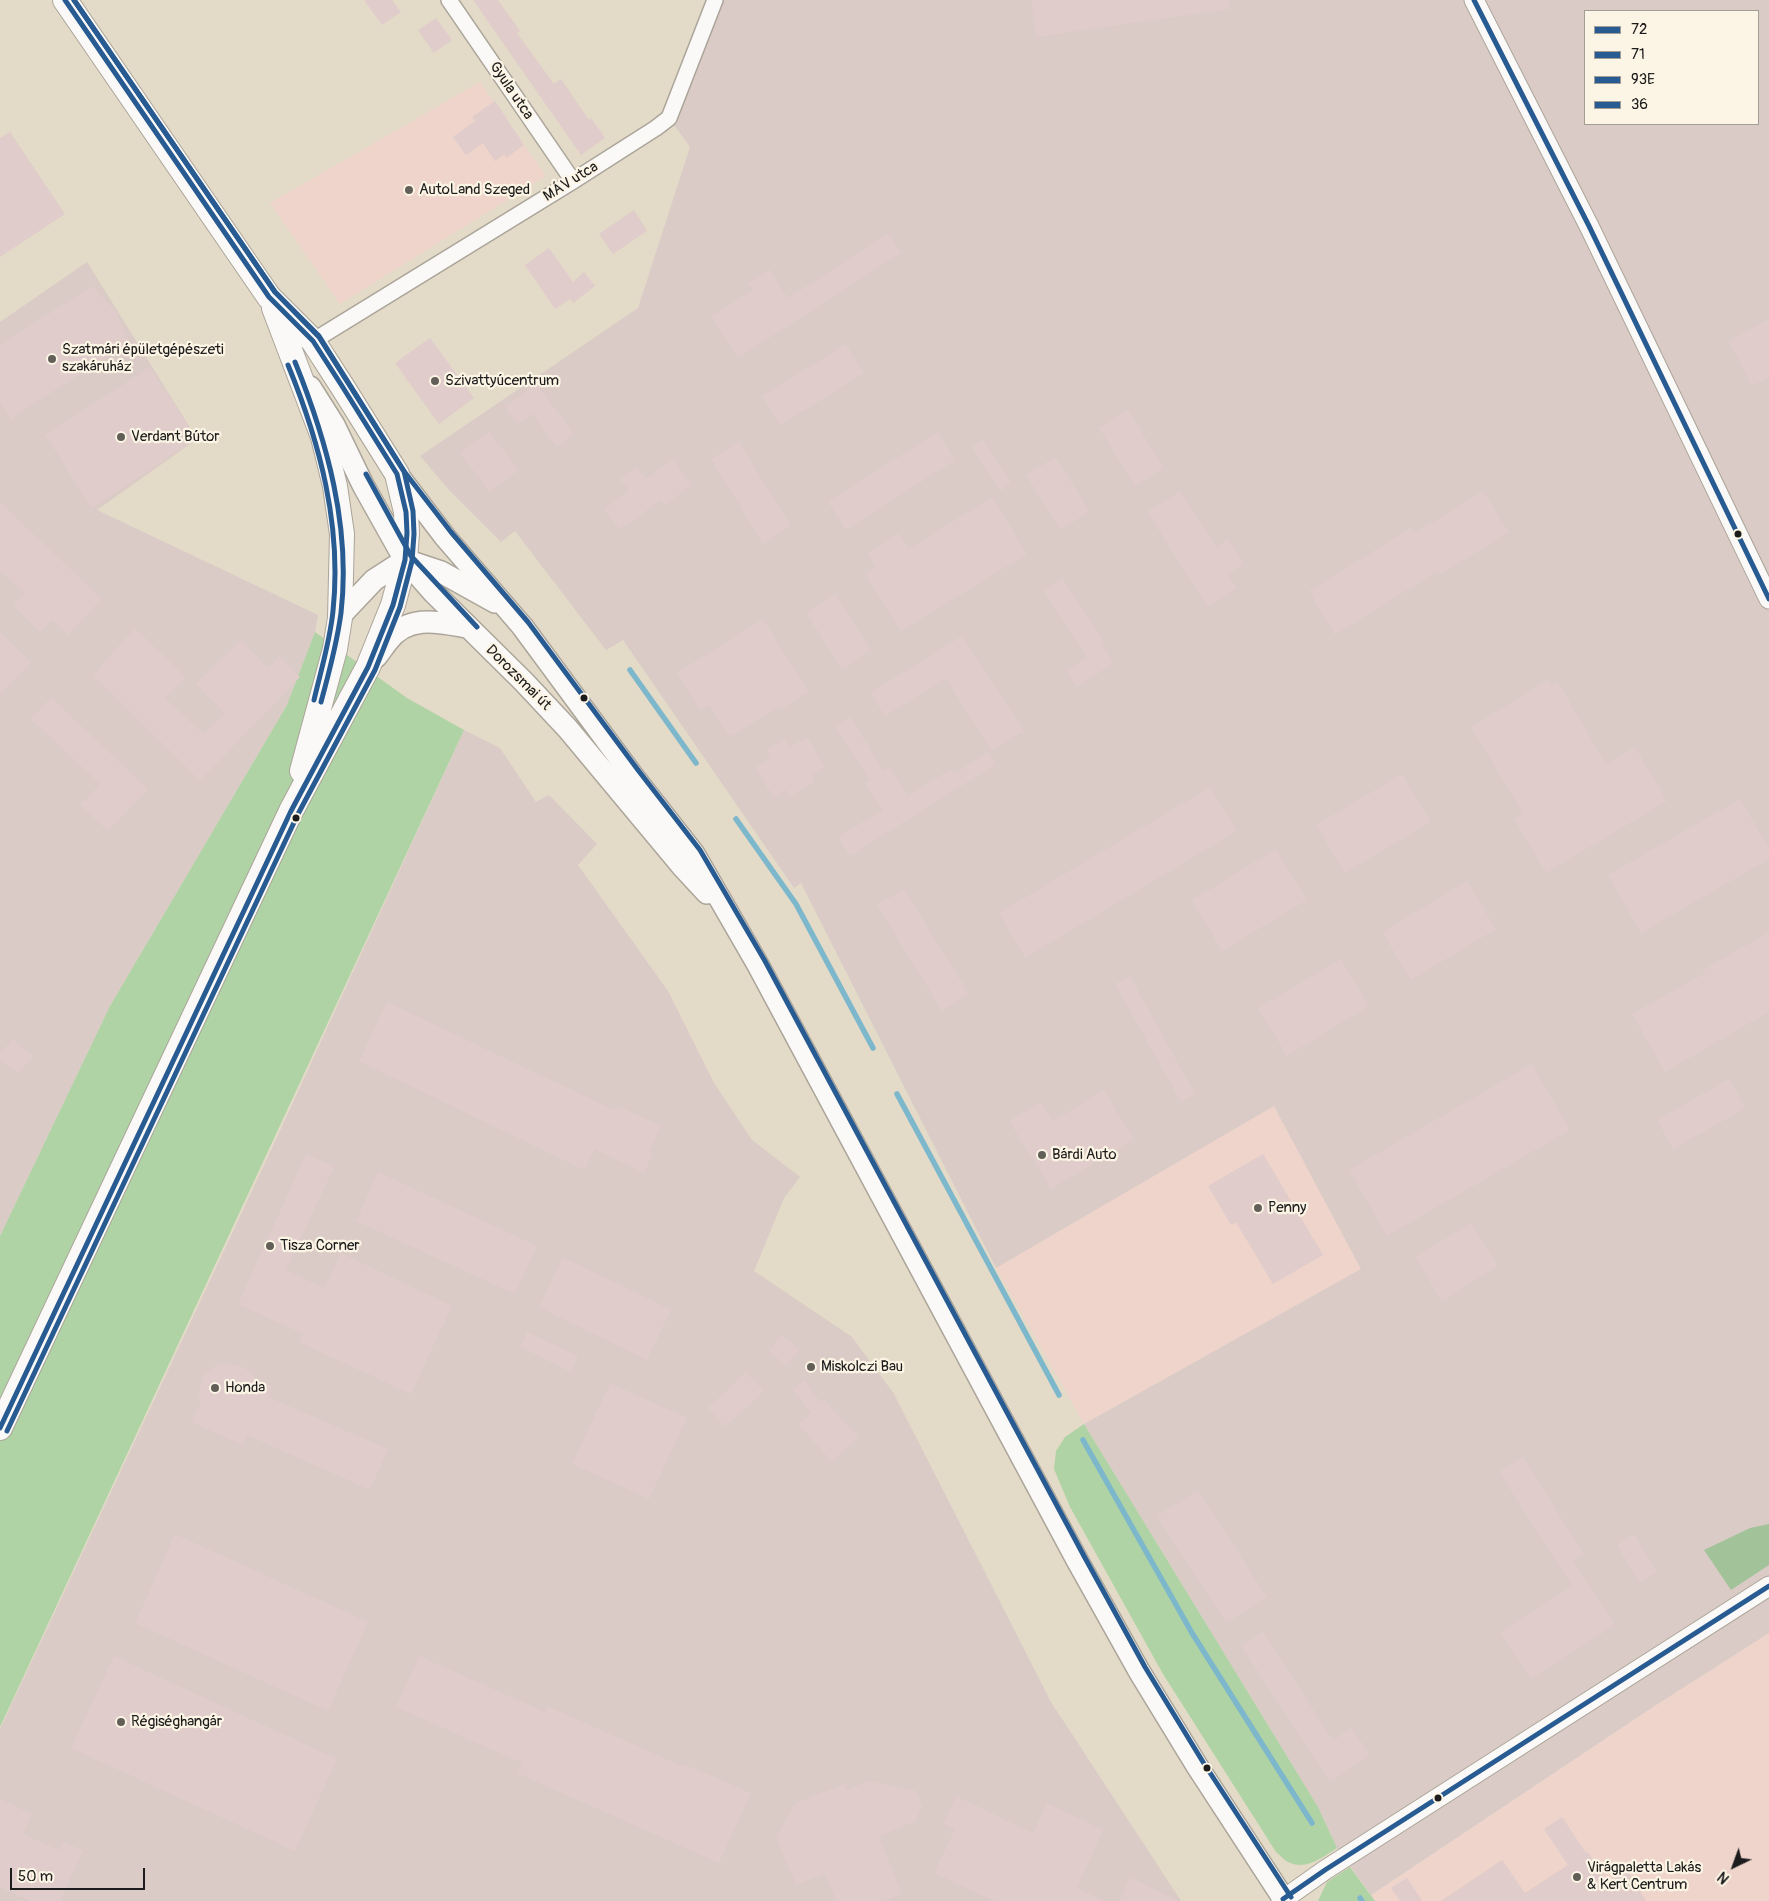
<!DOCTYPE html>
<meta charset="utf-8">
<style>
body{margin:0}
#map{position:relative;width:1769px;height:1901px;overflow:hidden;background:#e3dac8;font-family:Pangolin,sans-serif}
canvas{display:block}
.legend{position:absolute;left:1584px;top:10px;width:175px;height:115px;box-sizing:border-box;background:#fcf5e5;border:1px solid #a29e95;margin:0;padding:6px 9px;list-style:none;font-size:15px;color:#1c1c1c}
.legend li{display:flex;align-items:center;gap:10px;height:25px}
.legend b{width:25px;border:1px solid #a29e95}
.north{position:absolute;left:1709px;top:1841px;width:50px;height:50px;-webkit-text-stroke:4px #fcf5e5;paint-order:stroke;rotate:222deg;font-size:14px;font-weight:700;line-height:20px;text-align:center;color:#1c1c1c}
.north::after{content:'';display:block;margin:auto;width:18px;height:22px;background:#1c1c1c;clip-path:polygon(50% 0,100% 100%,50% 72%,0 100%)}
.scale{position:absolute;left:10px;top:1868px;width:135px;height:22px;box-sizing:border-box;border:2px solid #1c1c1c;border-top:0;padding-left:6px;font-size:15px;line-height:18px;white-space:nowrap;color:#1c1c1c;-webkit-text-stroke:4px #fcf5e5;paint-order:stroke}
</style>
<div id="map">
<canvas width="1769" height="1901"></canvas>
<ul class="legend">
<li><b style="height:6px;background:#275b91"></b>72</li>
<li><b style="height:6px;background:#275b91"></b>71</li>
<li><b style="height:6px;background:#275b91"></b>93E</li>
<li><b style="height:6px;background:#275b91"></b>36</li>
</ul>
<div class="north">N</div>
<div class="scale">50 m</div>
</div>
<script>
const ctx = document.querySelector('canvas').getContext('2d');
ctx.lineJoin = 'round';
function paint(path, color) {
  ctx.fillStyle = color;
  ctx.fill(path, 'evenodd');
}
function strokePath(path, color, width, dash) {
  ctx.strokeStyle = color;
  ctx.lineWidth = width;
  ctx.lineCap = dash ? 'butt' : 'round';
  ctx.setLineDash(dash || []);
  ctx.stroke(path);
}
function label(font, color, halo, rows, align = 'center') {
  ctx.font = font + ' Pangolin,sans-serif';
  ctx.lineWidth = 4.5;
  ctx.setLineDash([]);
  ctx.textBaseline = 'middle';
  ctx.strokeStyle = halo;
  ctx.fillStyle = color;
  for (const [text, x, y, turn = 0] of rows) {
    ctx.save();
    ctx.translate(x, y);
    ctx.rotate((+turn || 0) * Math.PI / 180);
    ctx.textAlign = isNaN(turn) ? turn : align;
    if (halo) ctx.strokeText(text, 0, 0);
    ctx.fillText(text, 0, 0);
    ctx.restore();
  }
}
paint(new Path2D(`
 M480 82 546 176 340 304 270 203Z
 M1274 1105 1362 1269 1084 1424 996 1268Z
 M1769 1633V1901H1375L1371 1895 1653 1707Z`), '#eed4cb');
paint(new Path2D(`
 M708 0H1769V1633L1653 1707 1371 1895 1337 1848 1318 1807 1084 1424 1361 1269 1274 1106 996 1268 801 883 794 888 623 640 606 650 515 531 501 542 449 490 420 456 638 308 690 147 669 118ZM1585 11H1758V124H1585Z
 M87 262 197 439 97 510 318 615 315 632 287 705 110 1006 0 1236V322Z
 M464 730 500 748 536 802 549 795 597 844 578 865 668 991 714 1083 752 1140 800 1177 784 1198 754 1271 852 1337 894 1394 1051 1702 1181 1901H0V1729L272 1148Z`), '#dacbc6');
paint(new Path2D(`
 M315 632 407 698 464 730 0 1727V1236L110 1006 287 705Z
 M1084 1424 1318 1807 1337 1848C1323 1857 1306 1871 1288 1862 1284 1860 1280 1855 1276 1852L1163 1674 1070 1507 1054 1469 1056 1451 1065 1437Z
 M1350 1867 1375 1901H1318L1327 1882Z`), '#afd3a5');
paint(new Path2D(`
 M1769 1524V1565L1731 1590 1704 1550 1750 1528Z`), '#a2c39a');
strokePath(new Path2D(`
 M630 670 696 763
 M736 819 796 904 873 1048
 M897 1094 1059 1395
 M1083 1440 1192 1633 1312 1823
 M1360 1898 1362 1901`), '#7db7cc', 5.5);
paint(new Path2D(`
 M364 0H392L401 12 382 25Z
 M473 0H498L520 31 517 33 554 84 561 79 589 120 591 118 605 138 581 155Z
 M1031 0H1229V9L1036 37Z
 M436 18 452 40 434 53 418 30Z
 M495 101 524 145 506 158 504 154 495 161 483 143 466 155 453 137 475 121 472 117Z
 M10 132 65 214 0 257V138Z
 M634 210 647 231 613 254 599 234Z
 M889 233 901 253 738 358 711 316 753 290 748 283 769 269 788 298Z
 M549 248 573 282 584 272 595 286 573 303 570 299 555 309 525 265Z
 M92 286 116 311 129 342 11 419 0 402V345Z
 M1769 319V377L1752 386 1729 341Z
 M430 338 474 398 439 424 395 363Z
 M846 344 864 373 781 425 762 396Z
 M150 367 197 439 92 508 45 435Z
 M536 383 574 434 557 447 532 414 518 424 505 407Z
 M1128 410 1164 468 1135 486 1099 428Z
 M489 431 519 470 489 492 460 453Z
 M937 432 955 460 846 530 828 502Z
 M983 440 1011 483 1000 491 972 447Z
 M739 442 791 526 763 544 711 459Z
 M1055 457 1090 511 1061 530 1026 475Z
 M673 459 692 485 665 505 661 500 620 530 604 509 629 491 620 479 637 467 646 479Z
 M1180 491 1216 547 1228 539 1244 564 1228 574 1237 588 1208 607 1147 512Z
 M1483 491 1509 532 1440 575 1438 571 1335 635 1309 591 1411 528 1415 533Z
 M992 497 1027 554 901 631 865 574 876 567 867 553 899 533 909 549Z
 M0 502 102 599 68 635 52 620 40 632 13 605 24 593 0 570Z
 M1062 578 1105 642 1102 644 1114 663 1077 687 1066 671 1087 657 1044 591Z
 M835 594 871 650 842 669 806 613Z
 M763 619 809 692 780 710 778 707 730 737 709 705 700 710 677 673Z
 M135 628 186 677 165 698 204 734 224 713 196 684 241 640 268 668 279 656 300 677 200 781 93 675Z
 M0 632 31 663 0 694Z
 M962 636 1024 731 992 751 946 679 885 716 870 693Z
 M1548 680 1552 686 1558 682 1606 764 1635 747 1667 801 1546 873 1514 819 1523 814 1471 727Z
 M51 697 148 789 108 831 80 805 100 784 31 719Z
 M850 717 884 771 890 767 908 796 951 769 954 774 988 752 996 764 850 856 838 837 883 810 865 783 870 780 835 727Z
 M807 737 825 767 811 776 815 782 790 797 786 790 774 798 755 768 771 758 766 750 785 739 790 747Z
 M1402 774 1431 822 1345 873 1316 825Z
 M1210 787 1237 831 1025 958 999 913Z
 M1740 799 1769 848V859L1641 933 1608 875Z
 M1276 849 1307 900 1222 951 1192 900Z
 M1467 881 1496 929 1411 980 1382 932Z
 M904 889 969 994 942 1011 877 905Z
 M1769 932V1012L1665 1072 1632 1014 1705 973 1703 970Z
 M1341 959 1369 1006 1287 1056 1258 1008Z
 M1130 976 1195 1094 1181 1102 1115 984Z
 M387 1002 614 1110 620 1107 661 1126 649 1152 653 1154 644 1173 595 1149 584 1170 359 1061Z
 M13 1039 33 1056 18 1074 0 1059V1054Z
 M1532 1064 1570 1130 1387 1236 1349 1170Z
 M1729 1079 1746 1108 1673 1149 1657 1120Z
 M1104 1090 1134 1139 1051 1189 1009 1121 1041 1102 1053 1121Z
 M306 1154 334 1167 286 1270 325 1288 341 1253 452 1306 411 1394 299 1342 303 1334 238 1304Z
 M1263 1154 1323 1255 1273 1284 1236 1222 1231 1225 1208 1186Z
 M378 1172 537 1246 515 1294 356 1221Z
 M1471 1223 1498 1266 1442 1301 1415 1257Z
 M563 1257 671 1310 647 1360 539 1307Z
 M527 1332 578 1356 571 1372 520 1347Z
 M782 1335 800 1350 786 1366 768 1351Z
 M225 1363 244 1367 257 1379 272 1386 268 1397 388 1449 370 1490 247 1435 242 1445 192 1422 200 1404 199 1392 203 1376 213 1367Z
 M746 1372 764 1391 725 1427 708 1408Z
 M804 1380 821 1403 824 1400 859 1437 832 1462 798 1424 811 1413 792 1390Z
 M610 1383 687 1418 649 1499 572 1464Z
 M1523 1457 1584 1554 1573 1561 1615 1625 1531 1679 1500 1632 1572 1586 1499 1472Z
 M1198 1490 1267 1597 1226 1623 1157 1516Z
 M175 1534 368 1622 328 1711 135 1623Z
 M1634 1534 1657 1572 1640 1583 1617 1545Z
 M1263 1632 1333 1740 1352 1728 1370 1755 1330 1781 1241 1646Z
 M114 1656 337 1759 295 1851 71 1748Z
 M419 1656 545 1712 547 1706 682 1766 684 1764 751 1793 719 1863 517 1773 522 1763 396 1707Z
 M869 1781 916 1791 922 1806 916 1821 879 1836 902 1894 884 1901H836L825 1873 796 1885 776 1837 796 1803 845 1784 847 1790Z
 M956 1796 1033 1833 1047 1803 1103 1830 1077 1888 1105 1901H994L934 1873 955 1829 943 1824Z
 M0 1799 32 1814 23 1834 59 1850 63 1841 83 1851 60 1901H30L0 1887Z
 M1562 1817 1586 1853 1588 1852 1608 1883 1627 1871 1646 1901H1441L1502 1860 1525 1893 1568 1865 1544 1829Z
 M1130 1877 1178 1901H1119Z
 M1407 1878 1422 1901H1400L1391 1888Z`), '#e0ccca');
const minor = new Path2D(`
 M449 0 573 181
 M313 341 573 181 656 128 669 118 715 0`);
const tertiary = new Path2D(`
 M1474 0 1589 226 1769 599
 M1281 1901 1325 1870 1769 1586`);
const secondary = new Path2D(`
 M310 387 334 425 363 485 405 560 434 593 524 682 568 729 682 866 707 893
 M397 474 445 537 522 626 632 775 694 854 758 965 1077 1560 1139 1671 1197 1766 1285 1901
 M340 616 374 580 405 560 441 572 495 602
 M376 657C380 652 384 646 388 641 408 614 439 622 467 627`);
const primary = new Path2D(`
 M274 308 323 437 335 486 342 534 340 618 335 649 302 771
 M0 1428 291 811 368 667 393 605 405 560 407 533 406 512 397 474 342 386 313 341 269 297 65 0`);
strokePath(minor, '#aba59a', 18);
strokePath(tertiary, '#aba59a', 21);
strokePath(secondary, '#aba59a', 24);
strokePath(primary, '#aba59a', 26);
strokePath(minor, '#fbf9f7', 15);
strokePath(tertiary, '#fbf9f7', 19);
strokePath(secondary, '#fbf9f7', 21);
strokePath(primary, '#fbf9f7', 24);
strokePath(new Path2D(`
 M295 362C327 441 351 527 341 613 337 643 329 673 321 702
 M0 1428 291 811 368 667 393 605 405 560 407 533 406 512 397 474 342 386 313 341 269 297 65 0`), '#275b91', 5);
strokePath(new Path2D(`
 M288 365C320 443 342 526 333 611 330 641 321 670 314 700
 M7 1431 298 814 375 670 400 607 412 561 414 534 413 511 404 471 348 382 319 336 275 292 74 0`), '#275b91', 5);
strokePath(new Path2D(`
 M74 0 275 292 319 337 403 470 451 532 528 622 638 770 700 850 765 961 1084 1556 1145 1667 1203 1762 1291 1897
 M366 474 411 556 477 627`), '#275b91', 5);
strokePath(new Path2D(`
 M1474 0 1589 226 1769 599
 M1283 1899 1325 1870 1769 1586`), '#275b91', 5);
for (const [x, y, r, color] of [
 [409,190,5,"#625e58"],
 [52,359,5,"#625e58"],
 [435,381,5,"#625e58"],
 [121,437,5,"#625e58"],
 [1738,534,4.5,"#1c1c1c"],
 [584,698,4.5,"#1c1c1c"],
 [296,818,4.5,"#1c1c1c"],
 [1042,1155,5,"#625e58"],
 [1258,1208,5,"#625e58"],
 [270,1246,5,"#625e58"],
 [811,1367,5,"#625e58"],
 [215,1388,5,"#625e58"],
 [121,1722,5,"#625e58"],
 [1207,1768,4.5,"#1c1c1c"],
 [1438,1798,4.5,"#1c1c1c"],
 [1577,1877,5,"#625e58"]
]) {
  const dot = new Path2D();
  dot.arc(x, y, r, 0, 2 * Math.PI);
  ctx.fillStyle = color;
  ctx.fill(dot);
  strokePath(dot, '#fcf5e5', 2);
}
label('15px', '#1c1c1c', '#fcf5e5', [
 ["Gyula utca",511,91,56],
 ["MÁV utca",571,182,-32],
 ["Dorozsmai út",518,678,45]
]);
label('15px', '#1c1c1c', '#fcf5e5', [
 ["AutoLand Szeged",419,190],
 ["Szatmári épületgépészeti",62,350],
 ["szakáruház",62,367],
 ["Szivattyúcentrum",445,381],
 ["Verdant Bútor",131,437],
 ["Bárdi Auto",1052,1155],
 ["Penny",1268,1208],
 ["Tisza Corner",280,1246],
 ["Miskolczi Bau",821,1367],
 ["Honda",225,1388],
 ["Régiséghangár",131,1722],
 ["Virágpaletta Lakás",1587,1868],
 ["& Kert Centrum",1587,1885]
], 'left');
</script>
